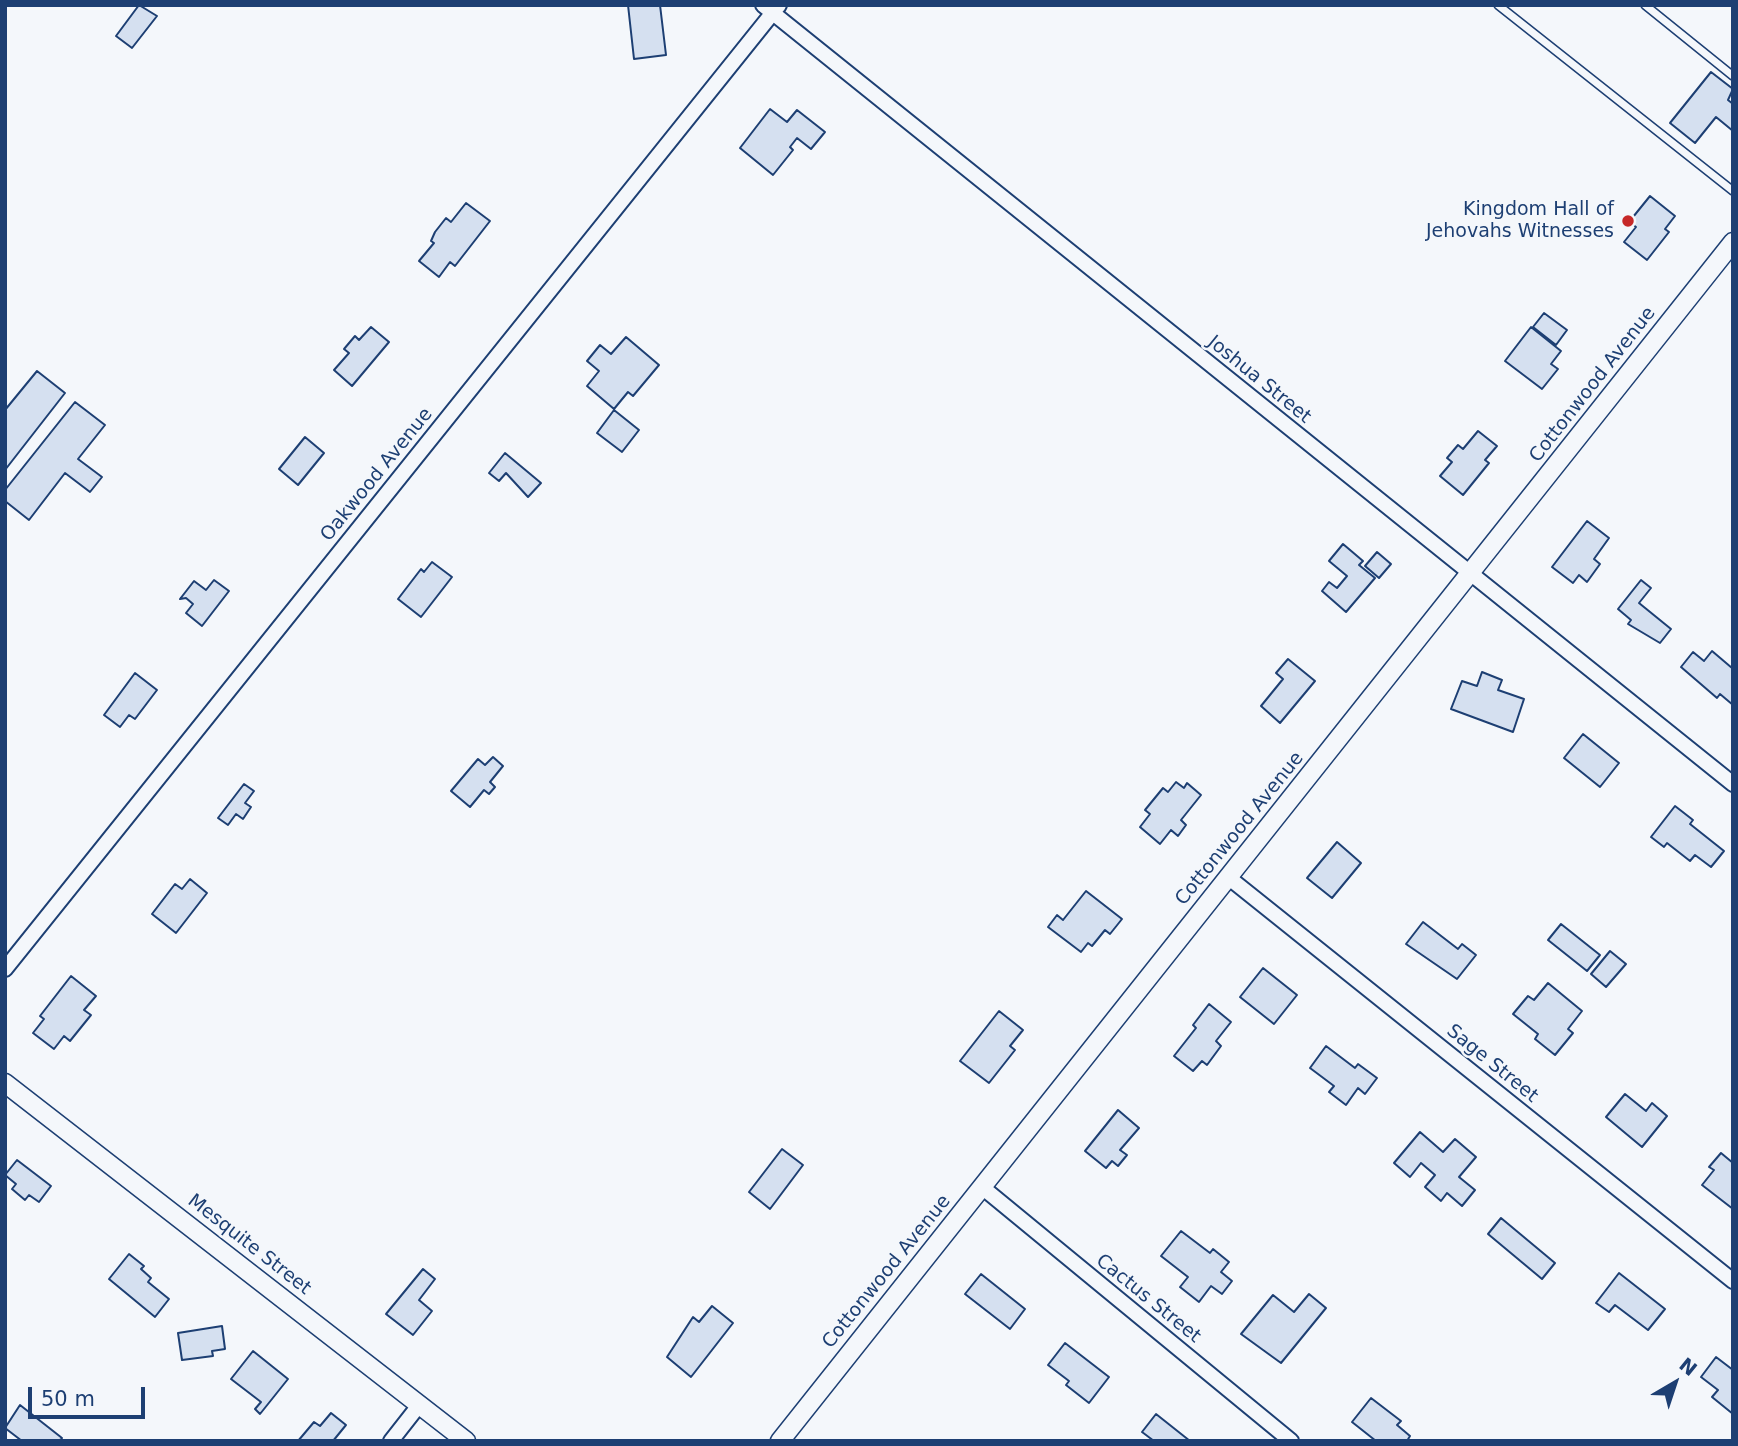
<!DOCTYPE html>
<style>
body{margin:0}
#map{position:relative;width:1738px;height:1446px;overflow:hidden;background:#f4f7fb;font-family:"DejaVu Sans",sans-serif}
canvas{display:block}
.frame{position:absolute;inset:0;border:7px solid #1d3f73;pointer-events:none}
.north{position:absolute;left:1640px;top:1348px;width:70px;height:70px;-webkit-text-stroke:5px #f4f7fb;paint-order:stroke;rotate:39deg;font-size:19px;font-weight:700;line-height:28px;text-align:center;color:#1d3f73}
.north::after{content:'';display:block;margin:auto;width:24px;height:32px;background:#1d3f73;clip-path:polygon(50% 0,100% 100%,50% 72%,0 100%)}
.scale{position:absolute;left:28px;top:1387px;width:117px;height:32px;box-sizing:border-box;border:4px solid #1d3f73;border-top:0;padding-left:9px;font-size:21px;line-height:24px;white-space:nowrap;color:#1d3f73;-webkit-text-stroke:5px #f4f7fb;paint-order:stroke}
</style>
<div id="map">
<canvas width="1738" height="1446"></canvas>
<div class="frame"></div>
<div class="north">N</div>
<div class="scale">50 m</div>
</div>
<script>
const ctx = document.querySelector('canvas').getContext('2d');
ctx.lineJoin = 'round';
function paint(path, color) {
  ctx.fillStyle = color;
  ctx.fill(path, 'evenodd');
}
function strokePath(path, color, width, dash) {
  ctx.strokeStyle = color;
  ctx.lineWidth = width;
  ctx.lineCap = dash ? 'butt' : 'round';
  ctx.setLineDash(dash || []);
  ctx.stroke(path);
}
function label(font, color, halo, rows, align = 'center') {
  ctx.font = font + ' "DejaVu Sans",sans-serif';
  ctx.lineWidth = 5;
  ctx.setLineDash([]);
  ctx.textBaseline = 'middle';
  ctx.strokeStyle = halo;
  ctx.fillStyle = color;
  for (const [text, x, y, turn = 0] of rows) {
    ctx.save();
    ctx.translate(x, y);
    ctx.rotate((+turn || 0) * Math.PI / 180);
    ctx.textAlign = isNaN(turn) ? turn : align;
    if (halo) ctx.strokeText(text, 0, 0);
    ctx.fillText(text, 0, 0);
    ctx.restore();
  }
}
const building = new Path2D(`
 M139 5 157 16 132 48 116 36Z
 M628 5H660L666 55 634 59Z
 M1711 72 1733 89 1728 100 1733 104V131L1716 117 1695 143 1670 123Z
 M770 109 787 122 797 110 825 132 811 149 797 138 790 147 793 150 773 175 740 148Z
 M1650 196 1675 216 1665 229 1669 232 1647 260 1624 242 1636 227 1629 222Z
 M466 203 490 221 455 266 450 262 439 277 419 261 434 243 431 241 435 232 446 218 451 222Z
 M1544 313 1567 330 1556 345 1533 327Z
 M371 327 389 342 352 386 334 370 349 353 344 349 355 336 359 340Z
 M1531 327 1561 351 1551 364 1558 369 1542 389 1505 361Z
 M626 337 659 365 633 396 628 392 614 409 587 386 599 371 587 361 600 345 611 354Z
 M37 371 65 393 5 470V410Z
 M75 402 105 425 78 459 102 477 90 492 65 473 29 520 5 501V490Z
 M614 410 639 430 622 452 597 433Z
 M1478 431 1497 446 1485 460 1489 463 1463 495 1440 476 1452 462 1447 458 1458 445 1463 449Z
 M305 437 324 453 298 485 279 469Z
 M505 453 541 483 528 497 506 473 499 481 489 473Z
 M1587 521 1609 538 1594 559 1600 564 1587 582 1579 575 1573 583 1552 567Z
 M1343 544 1363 561 1359 565 1375 578 1346 612 1322 591 1329 582 1337 588 1347 576 1329 561Z
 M1377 552 1391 564 1379 578 1365 566Z
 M432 562 452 577 421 617 398 599 421 569 424 572Z
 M214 580 229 591 202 626 186 613 193 604 186 598 180 599 194 581 206 590Z
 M1641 580 1651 588 1639 603 1671 629 1660 643 1628 624 1631 620 1618 609Z
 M1712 651 1732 668 1733 705 1720 694 1717 698 1681 667 1693 652 1704 661Z
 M1288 659 1315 681 1280 723 1261 706 1283 679 1276 673Z
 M1482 672 1502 680 1498 690 1524 699 1513 732 1451 709 1462 681 1477 686Z
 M135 673 157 690 135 719 129 715 120 727 104 715Z
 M1583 734 1619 763 1600 787 1564 758Z
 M493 757 503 766 490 782 495 787 489 794 484 790 470 807 451 791 478 759 485 765Z
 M1176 782 1184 788 1187 783 1201 795 1181 820 1186 825 1178 836 1171 830 1160 844 1140 827 1150 814 1145 810 1163 788 1168 792Z
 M244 784 254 791 245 803 251 807 243 819 236 814 228 825 218 818Z
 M1675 806 1693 820 1690 824 1724 851 1711 867 1695 855 1690 861 1667 843 1664 847 1651 837Z
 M1337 842 1361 863 1332 898 1307 878Z
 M190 879 207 893 176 933 152 914 175 884 182 889Z
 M1086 891 1122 919 1110 934 1105 930 1092 946 1088 943 1081 952 1048 927 1057 915 1063 920Z
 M1423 922 1458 949 1462 944 1476 955 1457 979 1406 944Z
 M1561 924 1600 955 1587 971 1548 940Z
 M1610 951 1626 964 1606 987 1591 974Z
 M1263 968 1297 995 1274 1024 1240 997Z
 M71 976 96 996 84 1010 91 1015 70 1041 64 1036 54 1049 33 1033 44 1019 40 1016Z
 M1548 983 1582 1011 1568 1029 1573 1033 1555 1055 1535 1039 1538 1034 1513 1014 1528 996 1534 1000Z
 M1209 1004 1231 1022 1216 1041 1221 1046 1207 1065 1202 1061 1193 1071 1174 1056 1196 1028 1193 1025Z
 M999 1011 1023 1030 1010 1046 1015 1050 989 1083 960 1061Z
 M1326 1046 1355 1068 1358 1064 1377 1078 1365 1094 1358 1088 1346 1105 1329 1092 1334 1086 1310 1068Z
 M1625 1094 1646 1111 1652 1103 1667 1116 1642 1147 1606 1117Z
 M1118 1110 1139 1128 1120 1150 1127 1155 1118 1166 1112 1161 1106 1168 1085 1151Z
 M1420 1132 1443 1152 1455 1139 1476 1157 1459 1177 1475 1190 1462 1206 1447 1193 1441 1201 1425 1187 1435 1175 1421 1163 1410 1177 1394 1163Z
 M782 1149 803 1165 770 1209 749 1192Z
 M1721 1153 1733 1163V1209L1702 1185 1714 1170 1709 1167Z
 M17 1160 51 1186 39 1202 29 1195 25 1200 12 1189 16 1184 5 1175Z
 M1501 1218 1555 1263 1542 1279 1488 1234Z
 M1181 1231 1210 1253 1213 1249 1229 1262 1221 1272 1232 1281 1222 1294 1211 1286 1199 1302 1180 1287 1188 1277 1161 1256Z
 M129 1254 144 1266 141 1269 151 1278 148 1282 169 1299 155 1317 109 1279Z
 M423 1269 435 1279 419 1300 432 1311 413 1335 386 1314Z
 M1619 1273 1665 1309 1648 1330 1615 1305 1609 1312 1596 1303Z
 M981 1274 1025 1309 1010 1329 965 1294Z
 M1309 1294 1326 1308 1281 1363 1241 1334 1273 1295 1294 1312Z
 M712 1306 733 1323 691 1377 667 1357 693 1317 699 1322Z
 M222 1326 225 1349 212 1351 213 1356 182 1360 178 1333Z
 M1065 1343 1109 1377 1089 1403 1066 1385 1069 1381 1048 1365Z
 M253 1351 288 1379 260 1414 255 1409 261 1402 231 1379Z
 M1716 1357 1733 1370V1414L1712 1397 1718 1390 1701 1377Z
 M1371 1398 1401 1421 1397 1425 1410 1436 1407 1441H1376L1352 1422Z
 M20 1405 62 1438 59 1441H22L5 1428Z
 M331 1413 346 1425 333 1441H298L314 1422 320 1426Z
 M1156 1414 1190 1441H1154L1142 1432Z`);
paint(building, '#d5e0f0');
strokePath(building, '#1d3f73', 2);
const service = new Path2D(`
 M1498 5 1733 191
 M1645 5 1733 76`);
const minor = new Path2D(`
 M763 5 1733 784
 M1228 877 1733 1281
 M5 969 779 5
 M982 1187 1291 1441
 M391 1441 420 1404`);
const tertiary = new Path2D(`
 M5 1083 466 1441
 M780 1441 1733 242`);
strokePath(service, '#1d3f73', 10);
strokePath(minor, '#1d3f73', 18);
strokePath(tertiary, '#1d3f73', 21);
strokePath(service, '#f4f7fb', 7);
strokePath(minor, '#f4f7fb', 14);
strokePath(tertiary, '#f4f7fb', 18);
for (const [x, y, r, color] of [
 [1628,221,7,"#c62828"]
]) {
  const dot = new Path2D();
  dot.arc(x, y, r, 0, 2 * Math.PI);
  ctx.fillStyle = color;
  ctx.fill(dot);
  strokePath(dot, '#f4f7fb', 2.5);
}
label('19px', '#1d3f73', '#f4f7fb', [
 ["Kingdom Hall of",1614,210],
 ["Jehovahs Witnesses",1614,232]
], 'right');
label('19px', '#1d3f73', '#f4f7fb', [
 ["Joshua Street",1259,380,39],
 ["Cottonwood Avenue",1593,385,-52],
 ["Oakwood Avenue",377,475,-51],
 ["Cottonwood Avenue",1240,829,-51],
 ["Sage Street",1492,1064,39],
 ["Mesquite Street",249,1245,38],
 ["Cottonwood Avenue",887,1272,-51],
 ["Cactus Street",1148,1299,39]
]);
</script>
